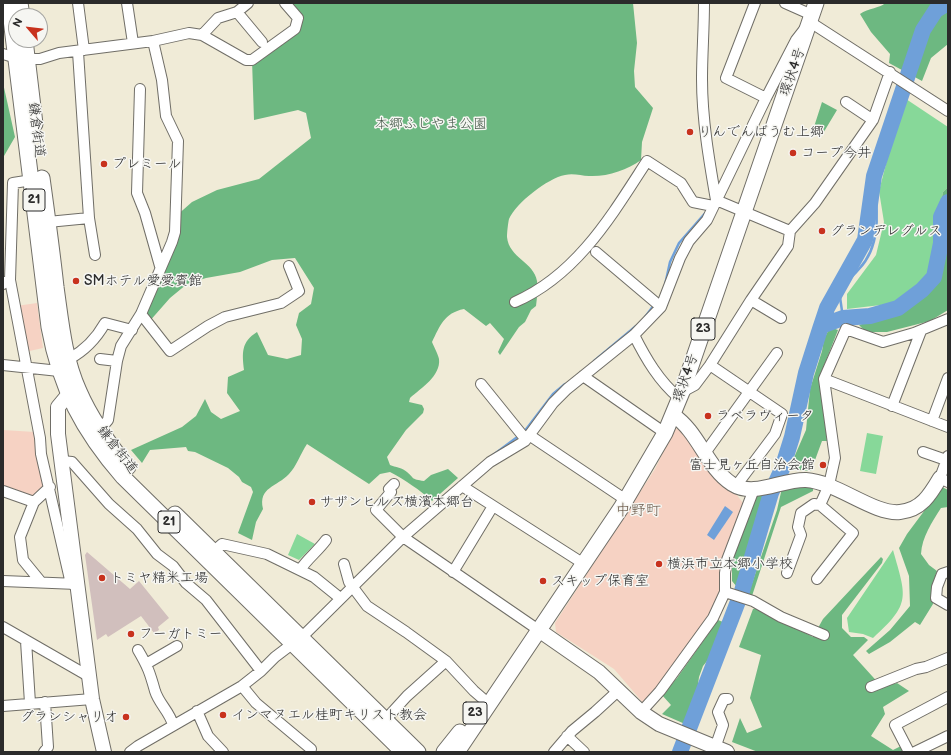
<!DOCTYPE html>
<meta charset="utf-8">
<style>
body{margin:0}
#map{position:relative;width:951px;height:755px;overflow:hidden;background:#f0ebd7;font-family:"Balsamiq Sans",sans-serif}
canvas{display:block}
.frame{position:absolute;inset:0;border:4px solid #2b2b2b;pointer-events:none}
.north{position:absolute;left:8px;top:8px;width:40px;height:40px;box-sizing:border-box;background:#f6f6f2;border:1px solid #a5a5a2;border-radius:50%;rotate:298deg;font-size:11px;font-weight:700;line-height:16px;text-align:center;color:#2b2b2b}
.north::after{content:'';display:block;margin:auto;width:14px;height:18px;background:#c8321e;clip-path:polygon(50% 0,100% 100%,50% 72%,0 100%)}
</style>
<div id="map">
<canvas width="951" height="755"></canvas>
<div class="frame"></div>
<div class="north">N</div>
</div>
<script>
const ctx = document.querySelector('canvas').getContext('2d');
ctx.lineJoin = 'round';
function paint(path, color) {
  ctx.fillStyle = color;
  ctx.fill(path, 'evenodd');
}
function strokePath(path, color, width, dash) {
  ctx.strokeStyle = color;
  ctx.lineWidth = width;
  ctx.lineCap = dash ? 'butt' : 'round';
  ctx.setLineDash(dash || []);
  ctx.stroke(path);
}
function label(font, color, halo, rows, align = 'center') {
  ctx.font = font + ' "Balsamiq Sans","Klee One",sans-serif';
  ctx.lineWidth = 3;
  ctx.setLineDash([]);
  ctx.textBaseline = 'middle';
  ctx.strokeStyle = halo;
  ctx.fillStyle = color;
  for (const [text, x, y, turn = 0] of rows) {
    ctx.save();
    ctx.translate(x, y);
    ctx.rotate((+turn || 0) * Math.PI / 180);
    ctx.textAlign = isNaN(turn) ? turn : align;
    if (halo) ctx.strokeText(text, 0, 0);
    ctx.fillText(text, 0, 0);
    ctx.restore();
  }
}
paint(new Path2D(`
 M37 303 43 348 25 352 16 306Z
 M675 428 691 435 743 503 744 509 722 593 716 607 645 705 614 669 556 632 555 623 655 469Z
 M3 430 35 432 47 484 32 498 3 487Z`), '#f6d2c3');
paint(new Path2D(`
 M87 552 130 589 139 581 169 618 158 627 159 630 154 633 141 616 108 637 106 634 97 640 85 555Z`), '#d1bfbd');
paint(new Path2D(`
 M906 99 948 127V187L943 192 936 227 937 247 930 274 919 288 898 303 847 309V294L876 255 884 222 879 191 892 141Z
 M867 433 883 436 876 474 860 471Z
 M297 534 315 544 299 560 288 555Z
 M893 550C906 597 912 603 873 638L863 634 849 632 847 618Z`), '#87d899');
paint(new Path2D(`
 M285 3H633L637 43 634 71 635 87 653 108 642 142 641 160C627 170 607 177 589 176 581 176 574 173 565 175 548 178 516 203 509 219 508 223 507 233 507 237 509 258 534 262 537 281 538 289 537 298 536 306L531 310 525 322 519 327 500 355 498 352 504 339 490 323 486 326 464 309C444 313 440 326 432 342 434 347 438 354 439 359 441 376 421 388 410 398L409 402 422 405 424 409 423 413 406 430 387 457 390 465C395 467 403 468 407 472 415 479 411 479 424 481L431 475 448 469 458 478 432 501C420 490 405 480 390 472L380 474 369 484 307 444C301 453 296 467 289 474 277 487 258 487 263 509L256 522 252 540 238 533 253 492 251 487 242 482 239 477 228 468 195 452 188 451 186 447 150 450 142 463 131 450 182 427 196 416 205 399 211 412 221 419 240 411 227 393 228 377 244 370C242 353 241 342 257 332L268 355 287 359 301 355 302 339 296 325 299 313 311 304 314 288 295 258 272 260 240 272 206 278 187 284 170 298 148 323 141 314 172 242 175 217 192 202 217 190 259 179 311 138 306 113 298 110 254 120 252 60 295 28 298 18Z
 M885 3H948V44L931 58 922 81 889 63 890 54 871 32 860 14C868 8 881 8 885 3Z
 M3 83 15 137 4 156H3Z
 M822 102 837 110 822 135 813 130Z
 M948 187V310L930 321 887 332H866L859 325 904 311 935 285 942 259 936 227 943 192Z
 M830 327 838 330 820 376 827 441H822L811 471 789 469 806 430 810 389 822 351 824 339Z
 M805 487 813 488V491L781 507 752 596 748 595 777 510 782 488Z
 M942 487 948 490V507L941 508C932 522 922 537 921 554L929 565 937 571 932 586 933 604 920 625 915 622 890 642 869 654 866 651 890 630 910 606 909 576 899 548 907 534Z
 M757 495H765L750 555 745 560 737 587 732 581V560Z
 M881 557 883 559 882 563 842 615V628L851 637H864L868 640 853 655 882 687 897 683 909 691 883 707 885 714 871 736 893 750 901 746 904 752H758L732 742 740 718 747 733 762 727 750 698 761 655 739 647 753 609 757 608 813 637 823 619Z
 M718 620 723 622 712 655 703 666 699 677 696 700 685 724 662 714 671 705 662 695 677 678Z`), '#6db881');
paint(new Path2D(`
 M725 506 733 512 714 540 707 535Z`), '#6fa0d9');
strokePath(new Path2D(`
 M844 280C851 278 854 275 859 269 880 247 878 215 875 187L873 186
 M665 285 670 262 679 243 707 211
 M839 290 843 318
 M645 317 654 305
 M594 361 636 326
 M524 432 553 394 565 384
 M489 458 520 435`), '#6fa0d9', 2.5);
strokePath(new Path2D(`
 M821 326 827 308 865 240 874 176 923 30 936 10 948 3
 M680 752 742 591 771 493 782 469 792 437 806 373 821 326 843 318 870 316 898 308 922 290 934 277 941 243V217L948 202`), '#6fa0d9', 16);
const street = new Path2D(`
 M78 3 84 50
 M127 3 133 43
 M704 3C704 29 702 54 702 79 702 119 709 160 716 200
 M755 3 726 78 766 98
 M785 3 812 15
 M237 12 262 42
 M202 35 218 18 237 12 248 3
 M153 41 189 33 202 35 246 60H252L295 29 298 18 285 3
 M3 54 20 59H40L59 53 153 41 162 80 166 116 178 141 175 232 172 242 141 314 121 346 117 361 108 420 96 434
 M140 89 137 193 145 213 160 266
 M846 102 873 120
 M716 200 790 231
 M89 218 95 255
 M48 222 89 218 78 52
 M596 252 661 307
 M10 280 40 438 41 454 71 584
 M3 284 4 282 10 280 13 183 32 180
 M751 300 781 318
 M515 302C577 275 612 215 647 161L681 183 693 202 713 206
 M141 314 170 351 208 326 225 317 281 303 299 291 289 266
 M634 335C646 359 659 381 679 398
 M69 359C84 351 96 339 105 323L132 330
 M100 359 117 361
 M3 365 59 371
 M710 365 782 414 775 434 736 486
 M583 376 665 433
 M824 379 948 427
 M481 384 523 436 525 441
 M682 392 695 385 710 365 751 300 788 246 790 231 815 203 873 120 890 72
 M892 406 921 331
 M932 421 948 378
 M529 435 626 500
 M923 452 946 460
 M705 453 777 353
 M948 456 940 478 948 482
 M62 461 72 462 109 504 137 529 157 554 173 566 186 583 206 600 261 671
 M394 484 389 489 391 492 376 510 403 537 540 631
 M462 486 584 564
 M3 491 34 502 50 487
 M34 502 20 537 23 560 41 582
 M214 551 222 544 267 554 314 577 340 598
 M344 564 349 582 367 606 406 632 446 661 474 691 489 704
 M300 570C307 559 318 551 326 540
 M453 572 493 506
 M948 572 942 574 937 587 936 598 948 605
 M787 573 801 535 798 527 801 513 814 504 820 505
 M817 579 853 533 820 505 829 485 835 458 824 379 846 329 883 342 914 333 948 319
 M3 581 77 584
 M725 592 753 601 781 617 824 635
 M3 627 90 677
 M26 641 30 703
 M138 650C148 667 150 673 155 691 159 704 170 712 173 725
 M146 664 177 646
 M242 686 256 703 311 749
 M871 687 916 669 926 667 948 658
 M3 706 92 699
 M197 711 208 736 223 752
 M641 712 660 691 713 618 725 592V573L727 560 754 489
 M386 719 407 696 446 661
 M567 736 584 752
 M715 748 723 725 718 712 724 699H728
 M44 752 48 747 45 702
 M130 752 138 746 242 686 261 671 275 657 304 635 403 537 490 462 525 441 553 403 567 389 634 335 661 307 680 258 689 241 707 220 766 98 796 40 810 22 948 111
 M554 752 572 731 595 712 619 690
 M909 752 895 725 948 697
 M915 752 948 736`);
const secondary = new Path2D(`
 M79 391 68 395 58 407V434L92 699 104 752
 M673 415C699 432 706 467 732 484 754 498 782 479 806 480 837 482 874 515 900 512 921 510 930 495 940 478
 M540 631 599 672 641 712 659 724 727 752`);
const primary = new Path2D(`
 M9 3 49 327C60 388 83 431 123 477L403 752
 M20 3 22 16
 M25 40 35 124
 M42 178C47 214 52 250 56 287 61 322 64 358 79 391 91 419 109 444 128 467
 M175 514 418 752
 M444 752 460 732
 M457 752 621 508 665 433 682 392 816 3`);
strokePath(street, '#706e67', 12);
strokePath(secondary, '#706e67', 16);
strokePath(primary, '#706e67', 17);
strokePath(street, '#fff', 10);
strokePath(secondary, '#fff', 14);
strokePath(primary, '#fff', 15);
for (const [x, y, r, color] of [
 [690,132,4,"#c8321e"],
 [793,153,4,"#c8321e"],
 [104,164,4,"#c8321e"],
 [822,231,4,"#c8321e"],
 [76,281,4,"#c8321e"],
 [708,416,4,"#c8321e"],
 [823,465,4,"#c8321e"],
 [312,502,4,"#c8321e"],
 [659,564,4,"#c8321e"],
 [102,578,4,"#c8321e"],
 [543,581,4,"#c8321e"],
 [131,634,4,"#c8321e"],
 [223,715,4,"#c8321e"],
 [126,717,4,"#c8321e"]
]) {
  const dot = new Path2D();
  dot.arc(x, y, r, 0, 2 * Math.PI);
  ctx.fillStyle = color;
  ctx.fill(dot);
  strokePath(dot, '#f6f6f2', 1.5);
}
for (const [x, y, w] of [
 [34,200,22],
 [703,329,24],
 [169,522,22],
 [475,713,24]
]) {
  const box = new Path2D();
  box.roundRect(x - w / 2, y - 11, w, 22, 3);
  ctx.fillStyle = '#f6f6f2';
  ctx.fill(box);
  strokePath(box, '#2b2b2b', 1);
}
label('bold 13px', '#2b2b2b', null, [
 ["21",34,200],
 ["23",703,329],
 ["21",169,522],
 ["23",475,713]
]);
label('14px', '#2b2b2b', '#f6f6f2', [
 ["環状4号",793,72,-71],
 ["鎌倉街道",36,130,83],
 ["環状4号",686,378,-71],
 ["鎌倉街道",117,450,52]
]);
label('14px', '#425646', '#f6f6f2', [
 ["本郷ふじやま公園",431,124]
]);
label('14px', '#2b2b2b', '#f6f6f2', [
 ["りんでんばうむ上郷",698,132],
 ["コープ今井",801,153],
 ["プレミール",112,164],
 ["グランデレグルス",830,231],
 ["SMホテル愛愛賓館",84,281],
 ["ラベラヴィータ",716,416],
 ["富士見ヶ丘自治会館",815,465,"right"],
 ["サザンヒルズ横濱本郷台",320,502],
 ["横浜市立本郷小学校",667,564],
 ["トミヤ精米工場",110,578],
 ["スキップ保育室",551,581],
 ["フーガトミー",139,634],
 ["インマヌエル桂町キリスト教会",231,715],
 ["グランシャリオ",118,717,"right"]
], 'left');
label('15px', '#685747', '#f6f6f2', [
 ["中野町",638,511]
]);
</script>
